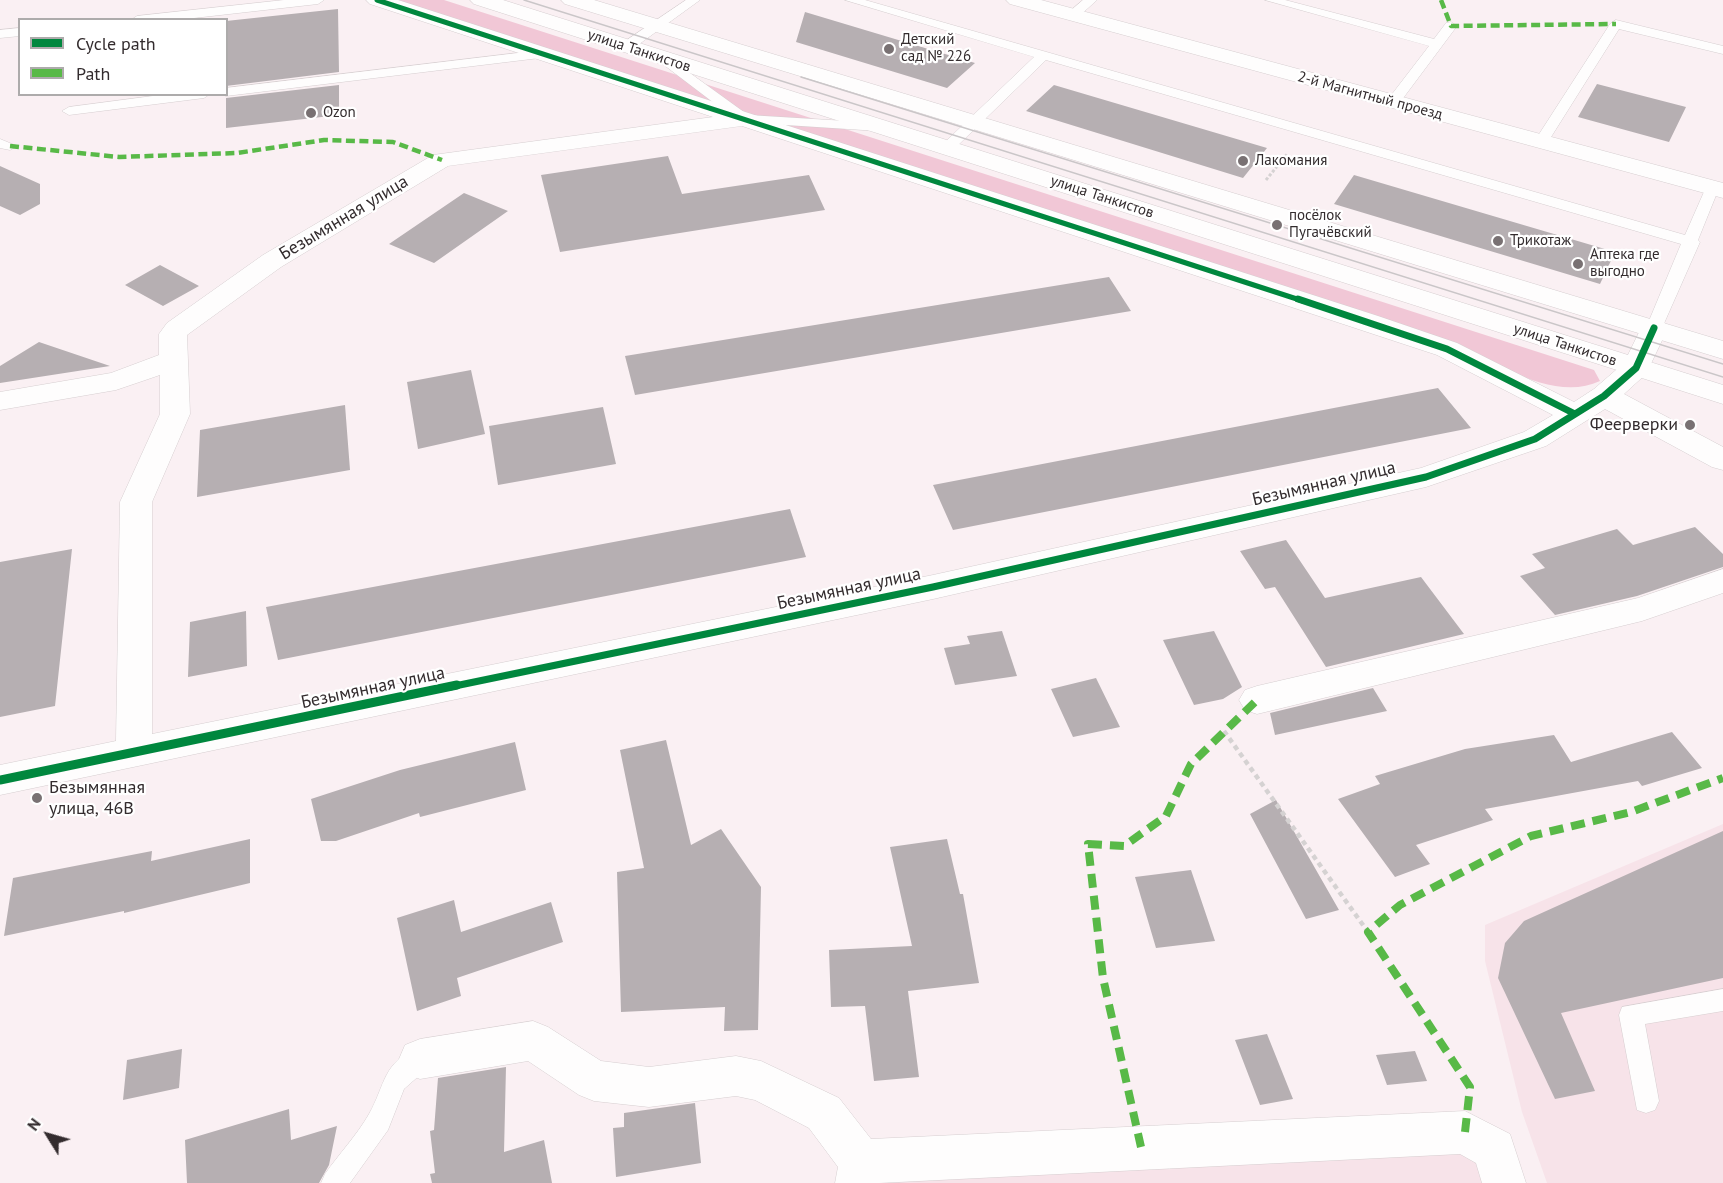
<!DOCTYPE html>
<meta charset="utf-8">
<style>
body{margin:0}
#map{position:relative;width:1723px;height:1183px;overflow:hidden;background:#faf0f3;font-family:"PT Sans",sans-serif}
canvas{display:block}
.legend{position:absolute;left:18px;top:18px;width:210px;height:78px;box-sizing:border-box;background:#fff;border:2px solid #adabab;margin:0;padding:8px 10px;list-style:none;font-size:18px;color:#332c2e}
.legend li{display:flex;align-items:center;gap:12px;height:30px}
.legend b{width:30px;border:2px solid #adabab}
.north{position:absolute;left:18px;top:1105px;width:60px;height:60px;-webkit-text-stroke:4px #fff;paint-order:stroke;rotate:307deg;font-size:16px;font-weight:700;line-height:24px;text-align:center;color:#332c2e}
.north::after{content:'';display:block;margin:auto;width:21px;height:27px;background:#332c2e;clip-path:polygon(50% 0,100% 100%,50% 72%,0 100%)}
</style>
<div id="map">
<canvas width="1723" height="1183"></canvas>
<ul class="legend">
<li><b style="height:8px;background:#00873e"></b>Cycle path</li>
<li><b style="height:8px;background:#58b947"></b>Path</li>
</ul>
<div class="north">N</div>
</div>
<script>
const ctx = document.querySelector('canvas').getContext('2d');
ctx.lineJoin = 'round';
function paint(path, color) {
  ctx.fillStyle = color;
  ctx.fill(path, 'evenodd');
}
function strokePath(path, color, width, dash) {
  ctx.strokeStyle = color;
  ctx.lineWidth = width;
  ctx.lineCap = dash ? 'butt' : 'round';
  ctx.setLineDash(dash || []);
  ctx.stroke(path);
}
function label(font, color, halo, rows, align = 'center') {
  ctx.font = font + ' "PT Sans",sans-serif';
  ctx.lineWidth = 4.5;
  ctx.setLineDash([]);
  ctx.textBaseline = 'middle';
  ctx.strokeStyle = halo;
  ctx.fillStyle = color;
  for (const [text, x, y, turn = 0] of rows) {
    ctx.save();
    ctx.translate(x, y);
    ctx.rotate((+turn || 0) * Math.PI / 180);
    ctx.textAlign = isNaN(turn) ? turn : align;
    if (halo) ctx.strokeText(text, 0, 0);
    ctx.fillText(text, 0, 0);
    ctx.restore();
  }
}
paint(new Path2D(`
 M1723 824V1183H1547L1522 1112 1485 961V925Z
 M1474 1152 1483 1183H881L882 1182Z`), '#f7e3e9');
paint(new Path2D(`
 M397 0H444L1594 370 1600 381C1554 403 1494 362 1452 342Z`), '#f1c7d6');
paint(new Path2D(`
 M338 9 339 72 226 86V21Z
 M805 12 975 63 947 88 796 42Z
 M1597 84 1686 107 1669 142 1578 117Z
 M339 85V115L226 128V98Z
 M1054 85 1267 148 1243 178 1026 111Z
 M668 156 682 194 809 175 825 210 560 252 541 175Z
 M0 166 40 184V204L20 215 0 206Z
 M1354 175 1615 252 1600 284 1334 204Z
 M464 193 508 211 434 263 389 244Z
 M160 265 199 286 163 306 125 285Z
 M1109 277 1131 311 635 395 625 356Z
 M39 342 110 366 0 383V366Z
 M471 370 485 434 418 449 407 382Z
 M1438 388 1471 428 953 530 933 485Z
 M345 405 350 470 197 497 200 430Z
 M603 407 616 464 498 485 489 426Z
 M790 509 806 557 278 660 266 607Z
 M1695 527 1723 554V567L1637 596 1555 615 1520 576 1545 568 1532 554 1617 529 1633 545Z
 M1286 540 1325 598 1421 577 1464 634 1326 667 1275 587 1265 589 1240 551Z
 M72 549 55 706 0 717V562Z
 M246 611 247 666 188 677 190 622Z
 M1002 631 1017 676 955 685 944 648 970 644 967 636Z
 M1214 631 1242 687 1223 699 1194 705 1163 640Z
 M1096 678 1120 727 1073 737 1051 689Z
 M1373 688 1387 711 1275 735 1270 713Z
 M1672 732 1702 768 1642 786 1638 781 1485 809 1493 820 1416 845 1430 864 1395 877 1338 799 1380 784 1375 776 1465 749 1554 735 1571 762Z
 M666 740 691 845 721 829 761 887 758 1030 724 1031 725 1007 621 1012 617 872 644 868 620 750Z
 M515 742 526 790 420 817 419 813 336 841H321L311 799 400 770Z
 M1276 800 1339 910 1306 919 1250 814Z
 M1723 831V978L1561 1013 1595 1091 1555 1099 1498 978 1505 943 1524 921Z
 M250 839V883L124 913V911L4 936 13 878 152 851 151 861Z
 M947 839 960 894H963L979 983 908 991 919 1077 874 1081 865 1006 831 1007 829 950 912 946 890 847Z
 M1191 870 1215 941 1156 948 1135 877Z
 M454 900 461 932 551 902 563 942 457 978 461 996 417 1011 397 918Z
 M1267 1034 1293 1099 1260 1105 1235 1040Z
 M182 1049 179 1088 123 1100 127 1060Z
 M1415 1051 1427 1081 1387 1085 1376 1055Z
 M506 1067 504 1152 544 1140 552 1183H432L430 1174 435 1173 430 1131 434 1130 438 1078Z
 M695 1103 701 1163 616 1177 613 1128 624 1127V1113Z
 M289 1109 291 1140 337 1126 329 1165 319 1183H187L185 1140Z`), '#b6afb2');
const service = new Path2D(`
 M284 0H324L318 4 176 20H131L137 16Z
 M686 0H700L631 50H621V44Z
 M845 0H865L1685 235 1707 185 1712 184 1719 188 1698 240 1700 242 1662 328 1654 333 1646 328 1681 244 1046 60 952 151H942V145L1034 57Z
 M1083 0H1097L1077 18H1069V12Z
 M1265 0H1285L1434 39 1446 23 1451 22 1457 26 1398 105 1393 106 1386 102 1429 46Z
 M1616 20 1723 46V54L1619 29 1546 145H1536L1534 142 1610 24Z
 M20 28V36L0 38V30Z
 M543 50 550 54 548 57 226 96 221 94H226V88Z
 M665 55 748 115 879 123 886 127 879 131 739 122 660 62 658 59Z
 M168 94H210L204 98 69 115 62 111 69 107Z
 M0 139 17 146 10 150 0 148Z
 M1723 989V1011L1645 1024 1659 1101 1655 1110 1646 1113 1637 1110 1619 1015 1622 1007Z
 M420 1047 429 1051 433 1059 429 1067 404 1089 388 1130 350 1183H321L325 1174C339 1154 357 1135 369 1114 386 1084 382 1062 420 1047Z`);
const minor = new Path2D(`
 M366 0H398L1378 316 1457 343 1574 402 1594 389 1624 363 1644 322 1654 320 1664 322 1668 328 1646 374 1624 394 1723 447V470L1712 467 1605 409 1546 446 1426 487 933 599 0 795V765L116 741 120 502 160 414V375L116 390 0 410V392L111 373 159 355V334L167 323 263 255 433 155 713 117 370 4ZM742 126 1437 355 1553 415 1524 432 1421 468 933 575 152 734V502L190 414 187 335 281 267 448 166Z
 M1006 0H1041L1723 183V198L1010 4Z
 M1723 569V593L1642 621 1257 714 1245 710 1239 700 1245 690 1257 686 1638 598Z
 M533 1021 548 1027 601 1061 649 1067 736 1056 761 1061 839 1098 871 1139 1465 1111 1510 1134 1526 1183H1482L1476 1163 1460 1154 879 1183H835L838 1167 809 1128 755 1100 736 1096 649 1107 594 1101 579 1095 528 1061 420 1079 405 1073 399 1059 405 1045 420 1039Z`);
const secondary = new Path2D(`
 M470 0H503L1723 385V404L474 4Z
 M561 0H594L1723 341V359L565 4Z`);
strokePath(service, '#d6ced0', 1);
strokePath(minor, '#d6ced0', 1);
strokePath(secondary, '#d6ced0', 1);
strokePath(new Path2D(`
 M1266 180 1288 153`), '#d5d2d2', 3, [3, 2]);
strokePath(new Path2D(`
 M1224 731 1368 932`), '#d5d2d2', 4.5, [5, 4]);
paint(service, '#fefdfd');
paint(minor, '#fefdfd');
paint(secondary, '#fefdfd');
strokePath(new Path2D(`
 M524 0 1723 377
 M801 77 1723 364`), '#cac6c8', 1.5);
strokePath(new Path2D(`
 M1441 0 1451 26 1616 24
 M10 146 119 157 237 153 324 140 393 142 442 160`), '#58b947', 4.5, [9, 4.5]);
strokePath(new Path2D(`
 M1465 1132 1470 1087 1368 932 1400 905 1531 836 1631 812 1723 778
 M1141 1147 1103 978 1088 844 1124 846 1166 816 1191 764 1257 700`), '#58b947', 8, [14, 8]);
strokePath(new Path2D(`
 M377 0 1303 301`), '#00873e', 5);
strokePath(new Path2D(`
 M1298 299 1447 349 1575 414
 M450 687 933 587 1426 477 1535 439 1604 396 1636 368 1654 328`), '#00873e', 7);
strokePath(new Path2D(`
 M0 780 457 685`), '#00873e', 9);
for (const [x, y, r, color] of [
 [889,49,6,"#797173"],
 [311,113,6,"#797173"],
 [1243,161,6,"#797173"],
 [1277,225,6,"#797173"],
 [1498,241,6,"#797173"],
 [1578,264,6,"#797173"],
 [1690,425,6,"#797173"],
 [37,798,6,"#797173"]
]) {
  const dot = new Path2D();
  dot.arc(x, y, r, 0, 2 * Math.PI);
  ctx.fillStyle = color;
  ctx.fill(dot);
  strokePath(dot, '#fff', 2);
}
label('15px', '#332c2e', '#fff', [
 ["Детский",901,40],
 ["сад № 226",901,57],
 ["Ozon",323,113],
 ["Лакомания",1255,161],
 ["посёлок",1289,216],
 ["Пугачёвский",1289,233],
 ["Трикотаж",1510,241],
 ["Аптека где",1590,255],
 ["выгодно",1590,272]
], 'left');
label('15px', '#332c2e', '#fff', [
 ["улица Танкистов",639,51,18],
 ["2-й Магнитный проезд",1370,96,15],
 ["улица Танкистов",1102,197,18],
 ["улица Танкистов",1565,345,18]
]);
label('18px', '#332c2e', '#fff', [
 ["Безымянная улица",344,218,-31],
 ["Безымянная улица",1324,484,-13],
 ["Безымянная улица",849,589,-12],
 ["Безымянная улица",373,688,-12]
]);
label('18px', '#332c2e', '#fff', [
 ["Феерверки",1678,425],
 ["Безымянная",49,788,"left"],
 ["улица, 46В",49,809,"left"]
], 'right');
</script>
